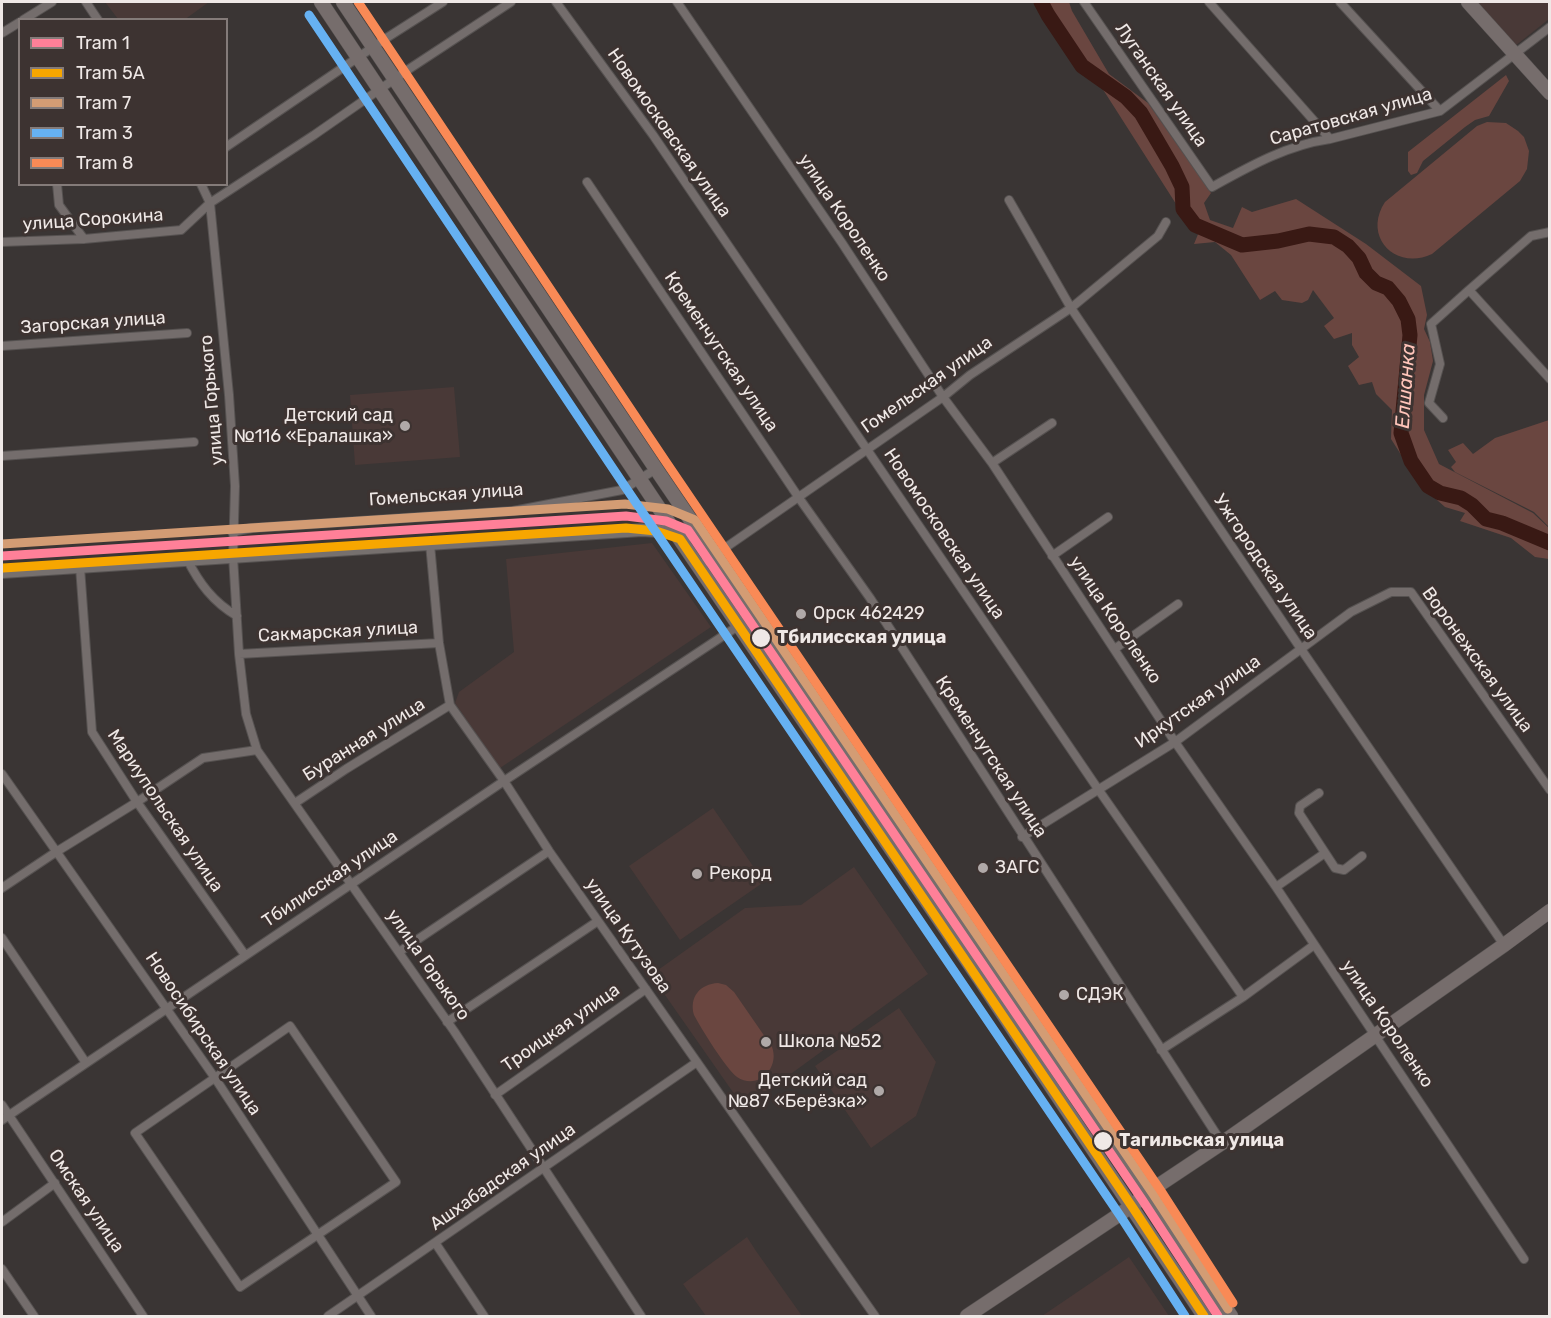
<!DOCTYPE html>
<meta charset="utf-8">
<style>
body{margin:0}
#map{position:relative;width:1551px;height:1318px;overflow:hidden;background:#3a3534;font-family:Rubik,sans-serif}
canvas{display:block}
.frame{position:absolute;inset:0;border:3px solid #efe8e6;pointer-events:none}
.legend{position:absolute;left:18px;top:18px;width:210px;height:168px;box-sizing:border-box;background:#3d3331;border:2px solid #847b79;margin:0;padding:8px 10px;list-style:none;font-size:18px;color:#efe8e6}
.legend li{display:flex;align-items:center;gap:12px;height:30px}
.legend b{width:30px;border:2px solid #847b79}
</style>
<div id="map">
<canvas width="1551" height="1318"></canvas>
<div class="frame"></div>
<ul class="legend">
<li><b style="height:8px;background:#ff8098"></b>Tram 1</li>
<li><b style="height:8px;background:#f7a600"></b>Tram 5А</li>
<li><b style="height:8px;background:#d39c74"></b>Tram 7</li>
<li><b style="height:8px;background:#66b1f2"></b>Tram 3</li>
<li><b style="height:8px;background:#f98a56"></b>Tram 8</li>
</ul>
</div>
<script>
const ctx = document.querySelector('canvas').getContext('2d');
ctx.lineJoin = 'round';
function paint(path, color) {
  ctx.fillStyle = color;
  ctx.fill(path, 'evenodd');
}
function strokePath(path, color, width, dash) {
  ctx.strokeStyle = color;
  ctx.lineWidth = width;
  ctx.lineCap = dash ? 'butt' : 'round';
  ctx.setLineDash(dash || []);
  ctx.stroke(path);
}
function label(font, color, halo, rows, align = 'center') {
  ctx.font = font + ' Rubik,sans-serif';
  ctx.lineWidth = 6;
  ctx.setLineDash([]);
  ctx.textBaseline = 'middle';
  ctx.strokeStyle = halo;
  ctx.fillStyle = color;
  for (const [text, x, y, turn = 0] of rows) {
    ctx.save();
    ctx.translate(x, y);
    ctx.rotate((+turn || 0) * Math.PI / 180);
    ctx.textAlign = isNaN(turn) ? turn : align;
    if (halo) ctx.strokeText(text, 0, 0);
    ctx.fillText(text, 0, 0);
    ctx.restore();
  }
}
paint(new Path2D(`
 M105 2H209L184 20 118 19Z
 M1477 2H1549V19L1515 46Z
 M454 387 460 457 355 465 350 395Z
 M652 543 711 627 500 768 455 703 459 692 514 652 506 559Z
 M713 808 764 882 680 940 629 866Z
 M854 867 928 974 744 1108 651 975 745 908 801 905Z
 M899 1008 936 1062 916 1116 871 1148 815 1066Z
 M747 1237 756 1251 802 1316H706L683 1284Z
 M1129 1257 1169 1316H1042Z`), '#493937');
paint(new Path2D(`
 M1041 2H1069L1072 11 1109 74 1148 103 1211 193 1204 203 1210 220 1233 228 1242 207 1252 212 1296 199 1366 244 1421 286 1427 315 1424 329 1430 342 1433 361 1424 395V430L1439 464 1533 513 1549 528V559L1535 557 1511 538 1460 521 1465 513 1445 507 1421 486 1391 439 1392 410 1376 394 1372 382 1359 385 1348 366 1359 357 1352 345V333L1334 339 1324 326 1334 318 1313 290 1308 300 1302 303 1282 300 1275 291 1260 300 1231 255 1215 242 1194 244 1201 227 1195 219 1185 218 1088 66 1047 21 1039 3Z
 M1506 75 1509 81 1489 116 1475 120 1465 127 1423 161 1417 173 1411 175 1408 171V152Z
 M1487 122 1506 123 1518 131 1524 137 1529 151 1527 169 1520 181 1432 254C1396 271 1362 237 1385 202L1477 126Z
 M1549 420V527L1534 512 1455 472 1451 467 1456 462 1448 450 1463 443 1473 454 1495 438Z
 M718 983 726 985 734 992 772 1047C780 1068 758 1091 737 1077 727 1070 700 1027 694 1015 689 997 700 984 718 983Z`), '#6a4640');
strokePath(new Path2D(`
 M1041 2 1048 15 1082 66 1126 97 1141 113 1172 166 1182 187 1183 209 1195 225 1242 245 1278 241 1309 234 1334 237 1348 246 1359 258 1366 273 1376 283 1388 288 1399 301 1408 319 1410 335 1401 433 1411 461 1428 486 1440 493 1461 498 1472 505 1486 519 1502 523 1550 543`), '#391914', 15);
const street = new Path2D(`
 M86 2 98 20
 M556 2 653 135 1098 789 1243 997
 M677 2 842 243 943 397 992 463 1175 742 1276 887 1524 1259
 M1084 2 1212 187C1250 166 1287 145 1330 139L1440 111 1550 27
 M1209 2 1330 139
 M1340 2 1440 111
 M23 20 52 2
 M2 33 20 22
 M226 147 388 37 443 2
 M587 182 799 498 870 598 1222 1143
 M57 184 59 205 84 239
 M201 184 210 203 229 395 235 486 233 556 239 654 246 714 257 750 454 1031 641 1316
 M1009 200 1071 308 1301 649 1504 945
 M1550 232 1531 236 1469 290 1550 379
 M2 242 84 239 181 230 210 203 314 135 409 69 511 2
 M2 346 187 333
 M1443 418 1429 403 1440 364 1431 324 1469 290
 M2 456 194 442
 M992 463 1052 423
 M232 532 252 528 513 511 622 490 656 469
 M430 544 439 643 450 705 504 781 549 851 875 1316
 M1052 556 1108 517
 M187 559C199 583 213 602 237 616
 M699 566 943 397 970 375 1071 308 1158 236 1166 222
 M80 567 92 732 137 802 245 955
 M1116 648 1178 604
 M239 654 439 643
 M2 774 215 1078 371 1316
 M1319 793 1300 806 1299 813 1335 868 1344 870 1362 856
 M295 803 346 769 450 705
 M1022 837 1175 742 1351 612 1391 592H1411L1550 790
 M1276 887 1325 853
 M2 888 56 852 137 802 203 758 257 750
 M2 938 86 1063
 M399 952 549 851
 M447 1022 598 921
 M290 1026 396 1182 240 1287 135 1133Z
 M1161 1050 1243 997 1314 945
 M495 1095 646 989
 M2 1105 143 1316
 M2 1120 504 781 738 626
 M2 1222 55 1183
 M436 1244 484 1316
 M2 1269 34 1316
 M328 1316 697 1062`);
const secondary = new Path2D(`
 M2 572 642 530 675 532 703 538`);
const primary = new Path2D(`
 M321 2 675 532 979 978 1204 1316
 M343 2 656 469 1231 1316
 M1468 2 1550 93
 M967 1316 1132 1206 1147 1193 1222 1143 1504 945 1550 911`);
strokePath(street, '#565251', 10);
strokePath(secondary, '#565251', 14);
strokePath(primary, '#565251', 15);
strokePath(street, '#746d6c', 8);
strokePath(secondary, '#76706e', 12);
strokePath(primary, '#766d6c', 14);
strokePath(new Path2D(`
 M2 556 626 516 666 521 688 530 1143 1201 1218 1316`), '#ff8098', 9);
strokePath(new Path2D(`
 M3 568 626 528 656 531 680 539 1133 1208 1204 1316`), '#f7a600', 9);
strokePath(new Path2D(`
 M2 544 625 504 668 509 695 520 1153 1194 1228 1309`), '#d39c74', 9);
strokePath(new Path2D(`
 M309 15 626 488 1121 1217 1185 1316`), '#66b1f2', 9);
strokePath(new Path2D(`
 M358 2 666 462 1161 1191 1233 1303`), '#f98a56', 9);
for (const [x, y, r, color] of [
 [405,426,6,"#b0a9a8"],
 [801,614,6,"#b0a9a8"],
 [761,638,10,"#efe8e6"],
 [983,868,6,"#b0a9a8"],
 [697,874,6,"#b0a9a8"],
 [1064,995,6,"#b0a9a8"],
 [766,1042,6,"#b0a9a8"],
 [879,1091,6,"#b0a9a8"],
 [1103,1141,10,"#efe8e6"]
]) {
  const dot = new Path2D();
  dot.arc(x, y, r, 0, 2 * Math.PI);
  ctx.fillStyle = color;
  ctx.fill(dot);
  strokePath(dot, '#3d3331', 2);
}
label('18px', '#efe8e6', '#3d3331', [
 ["Луганская улица",1161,85,55],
 ["Саратовская улица",1351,117,-16],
 ["Новомосковская улица",669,133,55],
 ["улица Короленко",844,218,56],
 ["улица Сорокина",93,220,-4],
 ["Загорская улица",93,323,-4],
 ["Кременчугская улица",721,352,56],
 ["Гомельская улица",927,385,-35],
 ["улица Горького",212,400,-95],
 ["Гомельская улица",446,495,-4],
 ["Новомосковская улица",944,534,56],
 ["Ужгородская улица",1265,567,56],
 ["улица Короленко",1115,620,56],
 ["Сакмарская улица",338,632,-3],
 ["Воронежская улица",1477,660,54],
 ["Иркутская улица",1198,702,-35],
 ["Буранная улица",364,740,-32],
 ["Кременчугская улица",991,757,57],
 ["Мариупольская улица",165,811,56],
 ["Тбилисская улица",330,879,-34],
 ["улица Кутузова",628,936,55],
 ["улица Горького",428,965,55],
 ["улица Короленко",1387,1024,56],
 ["Троицкая улица",561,1028,-35],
 ["Новосибирская улица",203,1034,56],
 ["Ашхабадская улица",503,1177,-35],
 ["Омская улица",86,1201,56]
]);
label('18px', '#efe8e6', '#3d3331', [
 ["Детский сад",393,416,"right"],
 ["№116 «Ералашка»",393,437,"right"],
 ["Орск 462429",813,614],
 ["ЗАГС",995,868],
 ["Рекорд",709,874],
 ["СДЭК",1076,995],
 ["Школа №52",778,1042],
 ["Детский сад",867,1081,"right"],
 ["№87 «Берёзка»",867,1102,"right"]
], 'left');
label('bold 18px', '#efe8e6', '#3d3331', [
 ["Тбилисская улица",777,638],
 ["Тагильская улица",1119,1141]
], 'left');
label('italic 20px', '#ffc5ba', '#3d3331', [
 ["Елшанка",1406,386,-86]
]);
</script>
